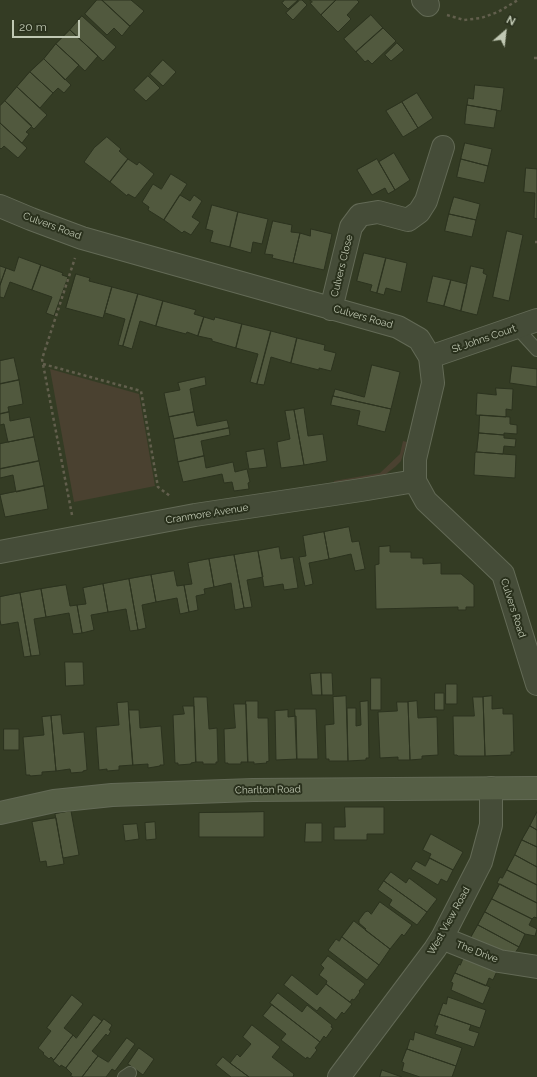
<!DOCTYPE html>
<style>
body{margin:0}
#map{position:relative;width:537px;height:1077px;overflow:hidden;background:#343c24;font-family:Raleway,sans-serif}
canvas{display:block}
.north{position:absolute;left:485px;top:12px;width:40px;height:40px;-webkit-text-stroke:3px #2a311d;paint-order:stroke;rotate:28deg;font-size:11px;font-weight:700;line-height:16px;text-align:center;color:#c0c8b3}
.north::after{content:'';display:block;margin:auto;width:14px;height:18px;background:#c0c8b3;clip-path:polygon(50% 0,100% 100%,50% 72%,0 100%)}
.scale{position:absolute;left:12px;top:20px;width:68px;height:18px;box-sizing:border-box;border:2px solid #c0c8b3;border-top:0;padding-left:5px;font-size:12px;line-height:14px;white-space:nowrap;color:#c0c8b3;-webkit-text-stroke:3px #2a311d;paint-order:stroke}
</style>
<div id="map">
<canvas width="537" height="1077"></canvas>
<div class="north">N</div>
<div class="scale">20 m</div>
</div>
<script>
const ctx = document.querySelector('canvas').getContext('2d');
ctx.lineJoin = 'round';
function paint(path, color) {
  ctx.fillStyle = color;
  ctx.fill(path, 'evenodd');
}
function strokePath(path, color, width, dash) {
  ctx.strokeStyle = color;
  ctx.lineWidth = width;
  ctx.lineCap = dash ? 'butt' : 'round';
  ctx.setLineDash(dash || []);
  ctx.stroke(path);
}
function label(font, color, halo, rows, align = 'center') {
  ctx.font = font + ' Raleway,sans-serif';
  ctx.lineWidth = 4;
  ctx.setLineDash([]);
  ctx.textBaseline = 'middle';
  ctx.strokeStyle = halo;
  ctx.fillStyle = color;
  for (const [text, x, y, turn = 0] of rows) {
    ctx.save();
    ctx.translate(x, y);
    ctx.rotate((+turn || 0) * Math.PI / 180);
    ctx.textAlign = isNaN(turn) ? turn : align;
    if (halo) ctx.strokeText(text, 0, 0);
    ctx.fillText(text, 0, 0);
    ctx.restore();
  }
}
paint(new Path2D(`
 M50 369 139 394 155 486 74 502Z
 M403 441 407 442 401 461 395 467 383 476 334 484V481L380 473 400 454Z`), '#4a4130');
const building = new Path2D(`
 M97 0H102L130 26 122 36 114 28 107 35 85 14Z
 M102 0H131L144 11 130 26Z
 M285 0H298L288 9 282 3Z
 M300 0H302L307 5 293 20 286 13Z
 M310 0H336L321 15 310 3 312 2Z
 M336 0H357L359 2 347 15 351 19 338 32 321 15Z
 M371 15 383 28 356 52 344 39Z
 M82 16 116 47 103 61 70 30Z
 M383 28 396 41 372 64 368 60 365 62 356 52Z
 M70 30 98 56 85 71 56 44Z
 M397 43 404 50 391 61 385 55Z
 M56 44 79 65 65 80 44 59Z
 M44 59 71 85 64 93 58 88 53 93 30 72Z
 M163 60 176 72 163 86 150 74Z
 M30 72 53 93 40 108 17 87Z
 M148 76 160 88 146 101 134 90Z
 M475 85 504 88 501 111 467 105 468 98 473 99Z
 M17 87 47 115 34 129 5 101Z
 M417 93 433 118 418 128 402 102Z
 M5 101 32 126 26 132 29 134 22 143 0 123V106Z
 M402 102 418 128 403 137 386 111Z
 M467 105 497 110 494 128 465 124Z
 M0 123 27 148 18 158 4 146 1 149 0 148Z
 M107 137 121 149 119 151 128 159 110 182 84 162 94 148Z
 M465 143 492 149 488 166 461 159Z
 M394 153 410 180 395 190 379 162Z
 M128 159 137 165 139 162 154 174 135 198 128 194 127 196 110 182Z
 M377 159 395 190 388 194 385 188 372 195 357 170Z
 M461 159 488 166 484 183 457 177Z
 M526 168 537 169V219L534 218 535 193 524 192Z
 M171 174 187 184 164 220 148 210 149 207 142 202 153 184 161 189Z
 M180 195 190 201 194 195 202 201 192 217 200 222 191 235 184 231 182 233 164 220Z
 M454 197 480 204 476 220 449 214Z
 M212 205 238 212 230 247 210 242 213 231 206 229Z
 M238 212 268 219 262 244 253 242 251 253 230 247Z
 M449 214 476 220 472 237 445 231Z
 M273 221 292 225 291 232 300 233 293 263 272 258 273 255 265 254Z
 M311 229 332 234 324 270 293 263 300 233 310 236Z
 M507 231 523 235 509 301 493 297Z
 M364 253 386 258 377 293 370 291 372 285 357 281Z
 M19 257 41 265 32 290 10 282 4 298 0 297V285L6 268 14 271Z
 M386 258 407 263 401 292 386 288 384 295 377 293Z
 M41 265 63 273 62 275 68 277 54 316 46 313 52 297 32 290Z
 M0 266 6 268 0 285Z
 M471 266 484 269 483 273 487 275 477 315 461 311Z
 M76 274 90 278 89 281 112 287 103 318 66 308Z
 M433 276 451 280 444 306 427 302Z
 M451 280 467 284 461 311 444 306Z
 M112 287 138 294 123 346 118 345 125 319 105 313Z
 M138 294 163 301 156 326 140 321 132 349 123 346Z
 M163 301 196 310 194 314 204 317 198 336 187 332 186 334 156 326Z
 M204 317 214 320 215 317 242 324 236 348 212 341V339L198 336Z
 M242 324 271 331 257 384 250 382 258 354 236 348Z
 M271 331 297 338 291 363 271 357 264 385 257 384Z
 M297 338 325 345 324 350 336 353 331 371 319 368V370L291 363Z
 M14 358 19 380 0 384V361Z
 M372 365 400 372 391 409 333 396 335 389 364 397Z
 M512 366 537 369V387L510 383Z
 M205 377 206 385 190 389 194 412 169 417 164 393 180 390 178 383Z
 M19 380 23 404 8 407 9 412 0 414V384Z
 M496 388 513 389 512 410 506 409V417L476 415 477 393 496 395Z
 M333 396 391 409 385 432 357 425 360 411 331 405Z
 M304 408 308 436 323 434 327 461 304 465 294 410Z
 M294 410 304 465 281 468 277 442 290 439 285 411Z
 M9 412 10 421 30 417 34 437 8 442 4 424 0 425V414Z
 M194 412 197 426 227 420 229 428 174 439 169 417Z
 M480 415 510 417V424L517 425V434L504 433V435L479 433Z
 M229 428 230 435 201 441 204 456 178 462 174 439Z
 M479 433 504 435V438L516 439 515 447 504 446 503 454 477 452Z
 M34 437 39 461 0 469V444Z
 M264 449 267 467 249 469 246 452Z
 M477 452 516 455 515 478 474 475 475 453Z
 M204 456 206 468 233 462 235 472 247 469 250 482 248 483 249 489 234 491 232 482 224 483 222 474 183 482 178 462Z
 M39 461 44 486 16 492 13 475 0 478V469Z
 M44 486 48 509 5 517 0 495Z
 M349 527 352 542 359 541 365 569 355 571 351 554 329 559 324 532Z
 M324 532 329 559 309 563 313 584 305 586 299 557 306 556 303 536Z
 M390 546V552H411V558H423V564L441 563V574H461L474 585V607H466V610H458V607L376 609 375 565 379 564V547Z
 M279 547 281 559 293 557 298 588 284 590 283 584 264 587 258 551Z
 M258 551 263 577 247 580 252 607 244 608 234 555Z
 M234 555 244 608 235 610 231 583 214 587 209 559Z
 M209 559 214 587 204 589 205 594 196 596 198 610 189 612 184 585 192 584 188 563Z
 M174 571 177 586 184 585 189 612 180 614 177 598 156 602 151 575Z
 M151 575 156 602 142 605 146 628 138 630 129 579Z
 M129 579 138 630 130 631 126 609 108 612 103 584Z
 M103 584 108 612 91 615 94 630 82 633 77 605 86 604 83 588Z
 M66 585 70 606 77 605 82 633 73 634 69 613 46 617 41 589Z
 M41 589 46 617 34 619 40 655 31 656 20 593Z
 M20 593 31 656 24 657 18 622 1 625 0 620V597Z
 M65 662H83L84 685 66 686Z
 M321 673H332L333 695H322Z
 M321 673 322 695H312L310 674Z
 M371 678H381V710H371Z
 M446 684H457V704H446Z
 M435 693H444V710H435Z
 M346 696 348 761H329V759H326L325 725 334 724 333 697Z
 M492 696V709L503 708V714H513L514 752H511V755L485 756 483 697Z
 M194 697H207L209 729 217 728 218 762H216V764H203V762H196Z
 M473 697H483L485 756H458L457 755H454L453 716H474Z
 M246 701H258V718H268L269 761 266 762 267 763 254 764V762H248Z
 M368 701 369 758H366V760L348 761 347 708H356V726L361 725 360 702Z
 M417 701 418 718 437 717 438 755 422 756V759L410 760 408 702Z
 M128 702 133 765 119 766V770L107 771V769L99 770 96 727 119 725 117 703Z
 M397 702H408L410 760H398V757L380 758 378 712 397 711Z
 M234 704H246L248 762H241V764H228V763H225L224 729 235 728Z
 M183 706H194L196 762 191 763V764L178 765V763H175L173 715 184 714Z
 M295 709H316L318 759H297Z
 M129 710H139L140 728 161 726 164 765H160V766L148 768V764L133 765Z
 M288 710V717L296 716 297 759 276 760 275 711Z
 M61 715 63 734 84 732 87 770 83 771V772L71 773 70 769 56 771 51 716Z
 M51 716 56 771 42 772V775L30 776V775H26L23 737 44 735 42 717Z
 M4 729H19V750H4Z
 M345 807H384V834H367V840H334V827H345Z
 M71 811 79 855 63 858 55 814Z
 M264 812V837H199V813Z
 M537 812V830L530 826Z
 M56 818 64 864 47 867 46 861 40 862 32 822Z
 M155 822 156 839 146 840 145 823Z
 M306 823H322V842H305Z
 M137 824 139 839 125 841 123 825Z
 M530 826 537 830V847L522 840Z
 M431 834 463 852 453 870 429 858 431 854 423 850Z
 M522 840 537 847V867L515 855Z
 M515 855 537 867V885L507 870Z
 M430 858 453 870 447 882 441 879 438 885 411 869 416 861 425 866Z
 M507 870 537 885V903L497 883 500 877 502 878Z
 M391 872 406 883 409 878 437 899 427 912 384 881Z
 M384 881 427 912 417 925 389 905 392 900 378 890Z
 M500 884 537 903V918L534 917 532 919 492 899Z
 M492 899 532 919 529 925 537 929 535 936 525 934 485 912Z
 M380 902 412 925 404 936 402 934 390 949 365 930 366 929 359 923V920L365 912 368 911 371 914Z
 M485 912 525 934 519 947 478 925Z
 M354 921 390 949 379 965 342 937Z
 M478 925 519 947 513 956 469 941Z
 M342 937 379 965 367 980 328 950 336 939 339 941Z
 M328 956 365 984 359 991 360 992 354 1000 352 999 350 1002 326 984 327 981 319 975 324 968 321 965Z
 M464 957 497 971 493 980 489 978 486 986 455 973 459 964 460 965Z
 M455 973 490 987 483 1004 451 990 453 983 451 982Z
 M292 975 317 995 326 984 352 1004 344 1014 342 1012 336 1020 320 1007 317 1011 284 985Z
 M278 993 302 1012 307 1005 332 1025 331 1027 333 1028 326 1038 324 1036 320 1042 270 1003Z
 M72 995 83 1004 64 1028 73 1035 54 1060 51 1057 49 1059 43 1054 44 1053 38 1048 51 1031 47 1028Z
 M448 997 486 1010 480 1028 439 1014 443 1003 446 1004Z
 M272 1005 320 1042 315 1048 317 1050 310 1059 307 1057 306 1059 281 1040 286 1034 263 1016Z
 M439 1014 471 1025 469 1030 479 1033 474 1047 435 1034 438 1026H435Z
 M94 1015 102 1021 66 1068 61 1065 60 1067 53 1061 73 1035 76 1038Z
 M104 1019 112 1025 109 1030 111 1031 108 1036 106 1034 92 1051 98 1056 82 1077H73L70 1075 72 1074 66 1068Z
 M252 1025 280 1047 272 1057 294 1074 293 1077H249L230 1063 237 1054 240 1057 251 1044 243 1037Z
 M415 1032 462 1048 456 1066 407 1049 410 1039 413 1040Z
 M127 1038 135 1044 115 1071 112 1069 106 1077H82L98 1056 108 1062Z
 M139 1048 154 1059 143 1075 128 1064Z
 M407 1049 456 1066 452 1077H420L402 1071 404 1063 402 1062Z
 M223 1057 230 1063 249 1077H231L216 1065Z
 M382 1070 402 1077H380Z`);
paint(building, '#51593e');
strokePath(building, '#2c331f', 1);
const lane = new Path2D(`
 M516 327 537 350
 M124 1077 130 1073`);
const street = new Path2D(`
 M423 0 428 5
 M0 206 31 219 82 238 398 327 419 339 430 357 433 383 415 459V481L426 501 478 550 503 574 537 684
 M331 309 351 227 360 215 378 212 408 220 419 212 426 201 443 147
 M430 357 537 320
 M0 552 195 515 361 490 415 481
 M442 938 499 961 537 967
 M339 1077 435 949 442 938 481 862 491 825V788`);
const secondary = new Path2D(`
 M0 813 54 801 112 795 253 790 537 788`);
strokePath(lane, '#636a56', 14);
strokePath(street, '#636a56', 24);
strokePath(secondary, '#636a56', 24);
strokePath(new Path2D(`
 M447 15 464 20 481 18 498 12 518 0
 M534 58H537
 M535 242H537
 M43 364 141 391 158 487 170 496
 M72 515 42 359 75 258`), '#625f4d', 2.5, [3, 3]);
strokePath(lane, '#454c38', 12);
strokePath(street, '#454c38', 22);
strokePath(secondary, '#565f46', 22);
label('10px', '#c0c8b3', '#2a311d', [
 ["Culvers Road",52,226,20],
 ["Culvers Close",342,266,-76],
 ["Culvers Road",363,317,16],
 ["St Johns Court",484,339,-19],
 ["Cranmore Avenue",207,514,-9],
 ["Culvers Road",513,608,72],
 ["Charlton Road",268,790,-1],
 ["West View Road",449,921,-61],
 ["The Drive",477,952,21]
]);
</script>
